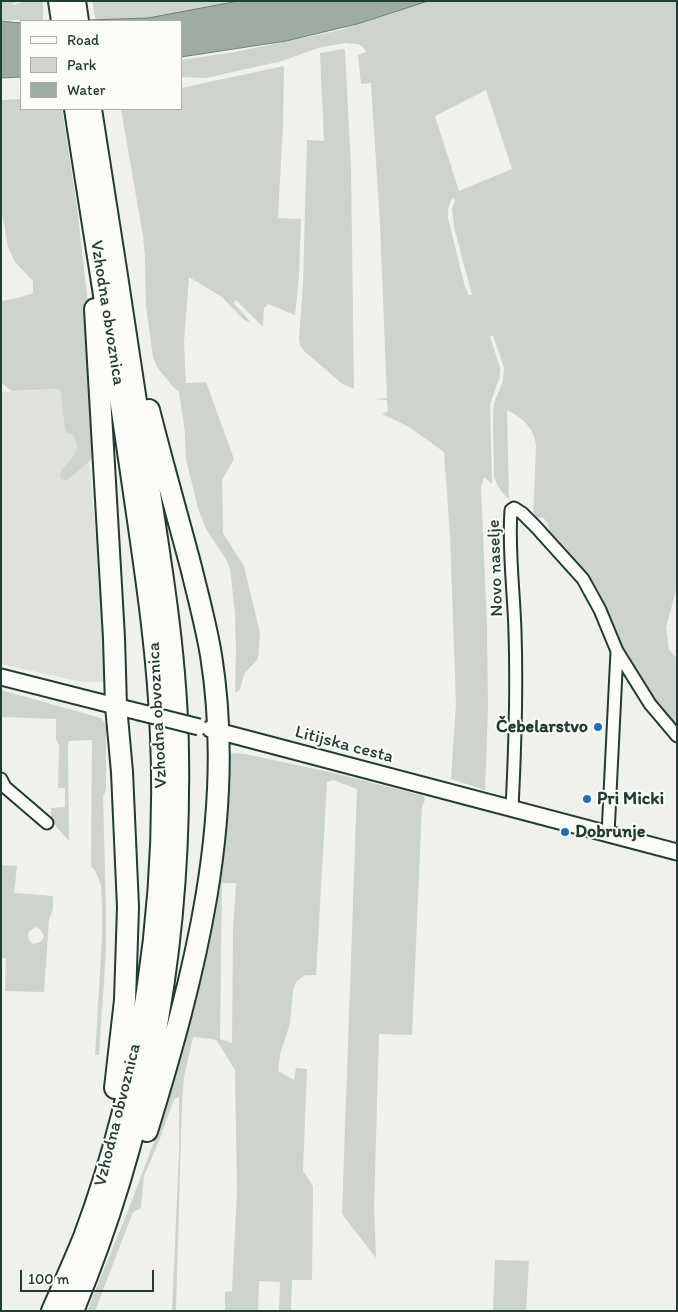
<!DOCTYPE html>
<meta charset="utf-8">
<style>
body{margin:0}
#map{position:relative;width:678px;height:1312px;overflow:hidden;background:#f0f1eb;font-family:Itim,sans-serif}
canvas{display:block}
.frame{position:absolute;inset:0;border:2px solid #1f3d34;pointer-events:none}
.legend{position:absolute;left:20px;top:20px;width:162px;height:90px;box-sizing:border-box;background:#fdfcf7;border:1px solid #a4b0a9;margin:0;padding:6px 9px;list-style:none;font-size:15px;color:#1f3d34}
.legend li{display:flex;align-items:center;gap:10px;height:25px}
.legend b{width:25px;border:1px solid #a4b0a9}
.scale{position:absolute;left:20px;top:1270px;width:134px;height:22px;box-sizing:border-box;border:2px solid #1f3d34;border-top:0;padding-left:6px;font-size:15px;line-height:18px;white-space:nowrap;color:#1f3d34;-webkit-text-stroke:4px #fdfcf7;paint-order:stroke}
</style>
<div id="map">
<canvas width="678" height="1312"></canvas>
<div class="frame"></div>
<ul class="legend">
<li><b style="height:6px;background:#fdfcf7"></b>Road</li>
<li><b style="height:14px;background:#cdd3cd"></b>Park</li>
<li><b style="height:14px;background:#9faca4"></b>Water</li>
</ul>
<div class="scale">100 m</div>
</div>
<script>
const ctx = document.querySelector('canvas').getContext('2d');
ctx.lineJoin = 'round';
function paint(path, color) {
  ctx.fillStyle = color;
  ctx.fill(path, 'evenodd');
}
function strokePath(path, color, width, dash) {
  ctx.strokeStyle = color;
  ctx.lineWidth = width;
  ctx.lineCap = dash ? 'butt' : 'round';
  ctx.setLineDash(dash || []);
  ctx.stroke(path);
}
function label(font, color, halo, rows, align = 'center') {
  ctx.font = font + ' Itim,sans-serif';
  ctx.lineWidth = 4;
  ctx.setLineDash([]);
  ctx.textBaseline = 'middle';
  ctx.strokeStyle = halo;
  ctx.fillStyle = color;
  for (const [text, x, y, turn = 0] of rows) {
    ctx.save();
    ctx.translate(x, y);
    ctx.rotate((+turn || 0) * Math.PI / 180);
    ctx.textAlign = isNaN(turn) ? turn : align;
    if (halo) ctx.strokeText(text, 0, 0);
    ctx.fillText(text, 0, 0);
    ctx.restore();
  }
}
paint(new Path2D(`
 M67 389 90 467 95 530 100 560 107 677 102 682H82L1 664V392Z`), '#dfe2dc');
paint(new Path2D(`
 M1 1H19L12 4 13 5 25 1H43V20H1Z
 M92 1H235L163 18 96 21Z
 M419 1H677V586L666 628 669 650 677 658V735L632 673 606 619 548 540C549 530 551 524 542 517L533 521 536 445C534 428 523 418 507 410L509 499C501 492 497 486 494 476L493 421 494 403 503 381 504 368 493 335 490 337 500 367V376L490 405 492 484 484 477 481 487 487 628 488 707 485 790 451 779 456 704 450 535 444 452 409 427 382 414 388 411 387 400 373 399 387 398 380 224 371 83 361 84 358 55 366 52 362 46 357 44 345 43 318 48 282 61 206 78 181 77V60L235 52 341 30ZM486 90 512 169 459 191 435 116ZM452 198 455 200 452 209 454 227 472 295H469L465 287 448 218V209Z
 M343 49 345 50 351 168 354 389 341 383 303 350 300 345 299 339 303 285 307 140 324 141 320 53Z
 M284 66 283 124 278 218 301 219 299 276 295 315 268 304 264 308 263 327 236 300 234 303 251 323 244 320 222 297 189 277 184 342 186 383 206 382 234 459 222 480 223 533 244 566 260 633 258 659 244 674 240 690 235 693 236 651 235 613 230 569 227 561 206 529 198 508 186 459 185 433 179 392 173 387 157 367 153 357 146 306 145 256 143 236 121 109H181V88Z
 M21 99V109H62L77 207 87 296 93 365 94 456C86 466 75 473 66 481L60 478C59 466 78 457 77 446 77 442 74 437 73 434L67 433 65 430 61 391 56 389 11 391 1 382V301L18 298 33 293V281L15 262 8 247 1 207V100Z
 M1 690 101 718 106 725V790L103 796 106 909V952L99 1055H95L102 938V905L101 885 96 872 91 866 92 740 69 741 68 746 69 841 47 816H51V808L65 807V788H58L59 746 56 739V719L1 717Z
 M231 753 245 754 334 773 424 796 425 800 422 806 412 1035 379 1034 374 1208 376 1258 342 1214 357 789 333 780 327 782 316 975H305L296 982 293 990 290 1023 280 1055 278 1071 294 1080 296 1068 307 1069 303 1171 313 1186 312 1280H292L291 1311H279L280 1282 259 1281 258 1311H225V1292L232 1291 237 1192 235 1070 217 1041 213 1039 193 1037 184 1077 182 1102 176 1311H172L179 1151V1097L174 1099 159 1141 144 1176 141 1208 133 1212 95 1311H87L129 1208 163 1118 188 1032 201 974 225 838 227 776 229 758ZM222 883H236L233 932 232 1043 220 1039Z
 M1 865 17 866 14 893 53 896V908L49 920 44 992 5 991 6 958H1ZM36 927 40 929 44 936C42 942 39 943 33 944 28 940 27 937 29 931Z
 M495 1260 529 1261 526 1311H493Z`), '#cdd3cd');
const water = new Path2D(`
 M239 1H428L357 24 286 41 181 57V21H61L148 18Z
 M1 21 21 23V77L1 78Z`);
paint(water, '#9faca4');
strokePath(water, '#6c8077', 1);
const street = new Path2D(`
 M1 779 5 787 47 823
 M512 808C515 749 517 691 515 632 514 592 508 550 511 510L514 508 522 513 536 527 583 579 600 610 617 651 650 704 677 736
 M608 834 617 651`);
const secondary = new Path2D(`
 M1 677 139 712
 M210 729 677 852`);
const highway = new Path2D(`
 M59 1 62 21
 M75 1 78 21
 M95 309 114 638 116 706 122 772 128 907 125 1000 115 1088
 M147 1131C194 978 237 817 211 655 206 625 198 596 191 567 177 514 162 462 149 410
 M52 1311C63 1286 74 1262 84 1237 143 1079 168 904 161 736 158 652 145 569 133 486 115 360 94 234 75 109
 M73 1311C147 1134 181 945 178 754 177 655 160 558 145 461 127 344 110 226 91 109`);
strokePath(street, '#1f3d34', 15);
strokePath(secondary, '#1f3d34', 19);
strokePath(highway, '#1f3d34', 24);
strokePath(street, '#fdfcf7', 11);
strokePath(secondary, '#fdfcf7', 15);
strokePath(highway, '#fdfcf7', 20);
const secondaryBridge = new Path2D(`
 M139 712 199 727`);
strokePath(secondaryBridge, '#1f3d34', 19, []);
strokePath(secondaryBridge, '#fdfcf7', 15);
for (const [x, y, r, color] of [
 [598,727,5,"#1f6fb2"],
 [587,799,5,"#1f6fb2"],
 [565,832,5,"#1f6fb2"]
]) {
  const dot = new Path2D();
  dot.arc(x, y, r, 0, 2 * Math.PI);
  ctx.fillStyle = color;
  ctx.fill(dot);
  strokePath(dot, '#fdfcf7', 2);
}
label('18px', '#1f3d34', '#fdfcf7', [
 ["Vzhodna obvoznica",107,313,81],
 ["Novo naselje",496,568,-92],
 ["Vzhodna obvoznica",158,715,-93],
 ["Litijska cesta",344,745,15],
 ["Vzhodna obvoznica",118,1115,-76]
]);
label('bold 18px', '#1f3d34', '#fdfcf7', [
 ["Čebelarstvo",588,727,"right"],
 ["Pri Micki",597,799],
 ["Dobrunje",575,832]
], 'left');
</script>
